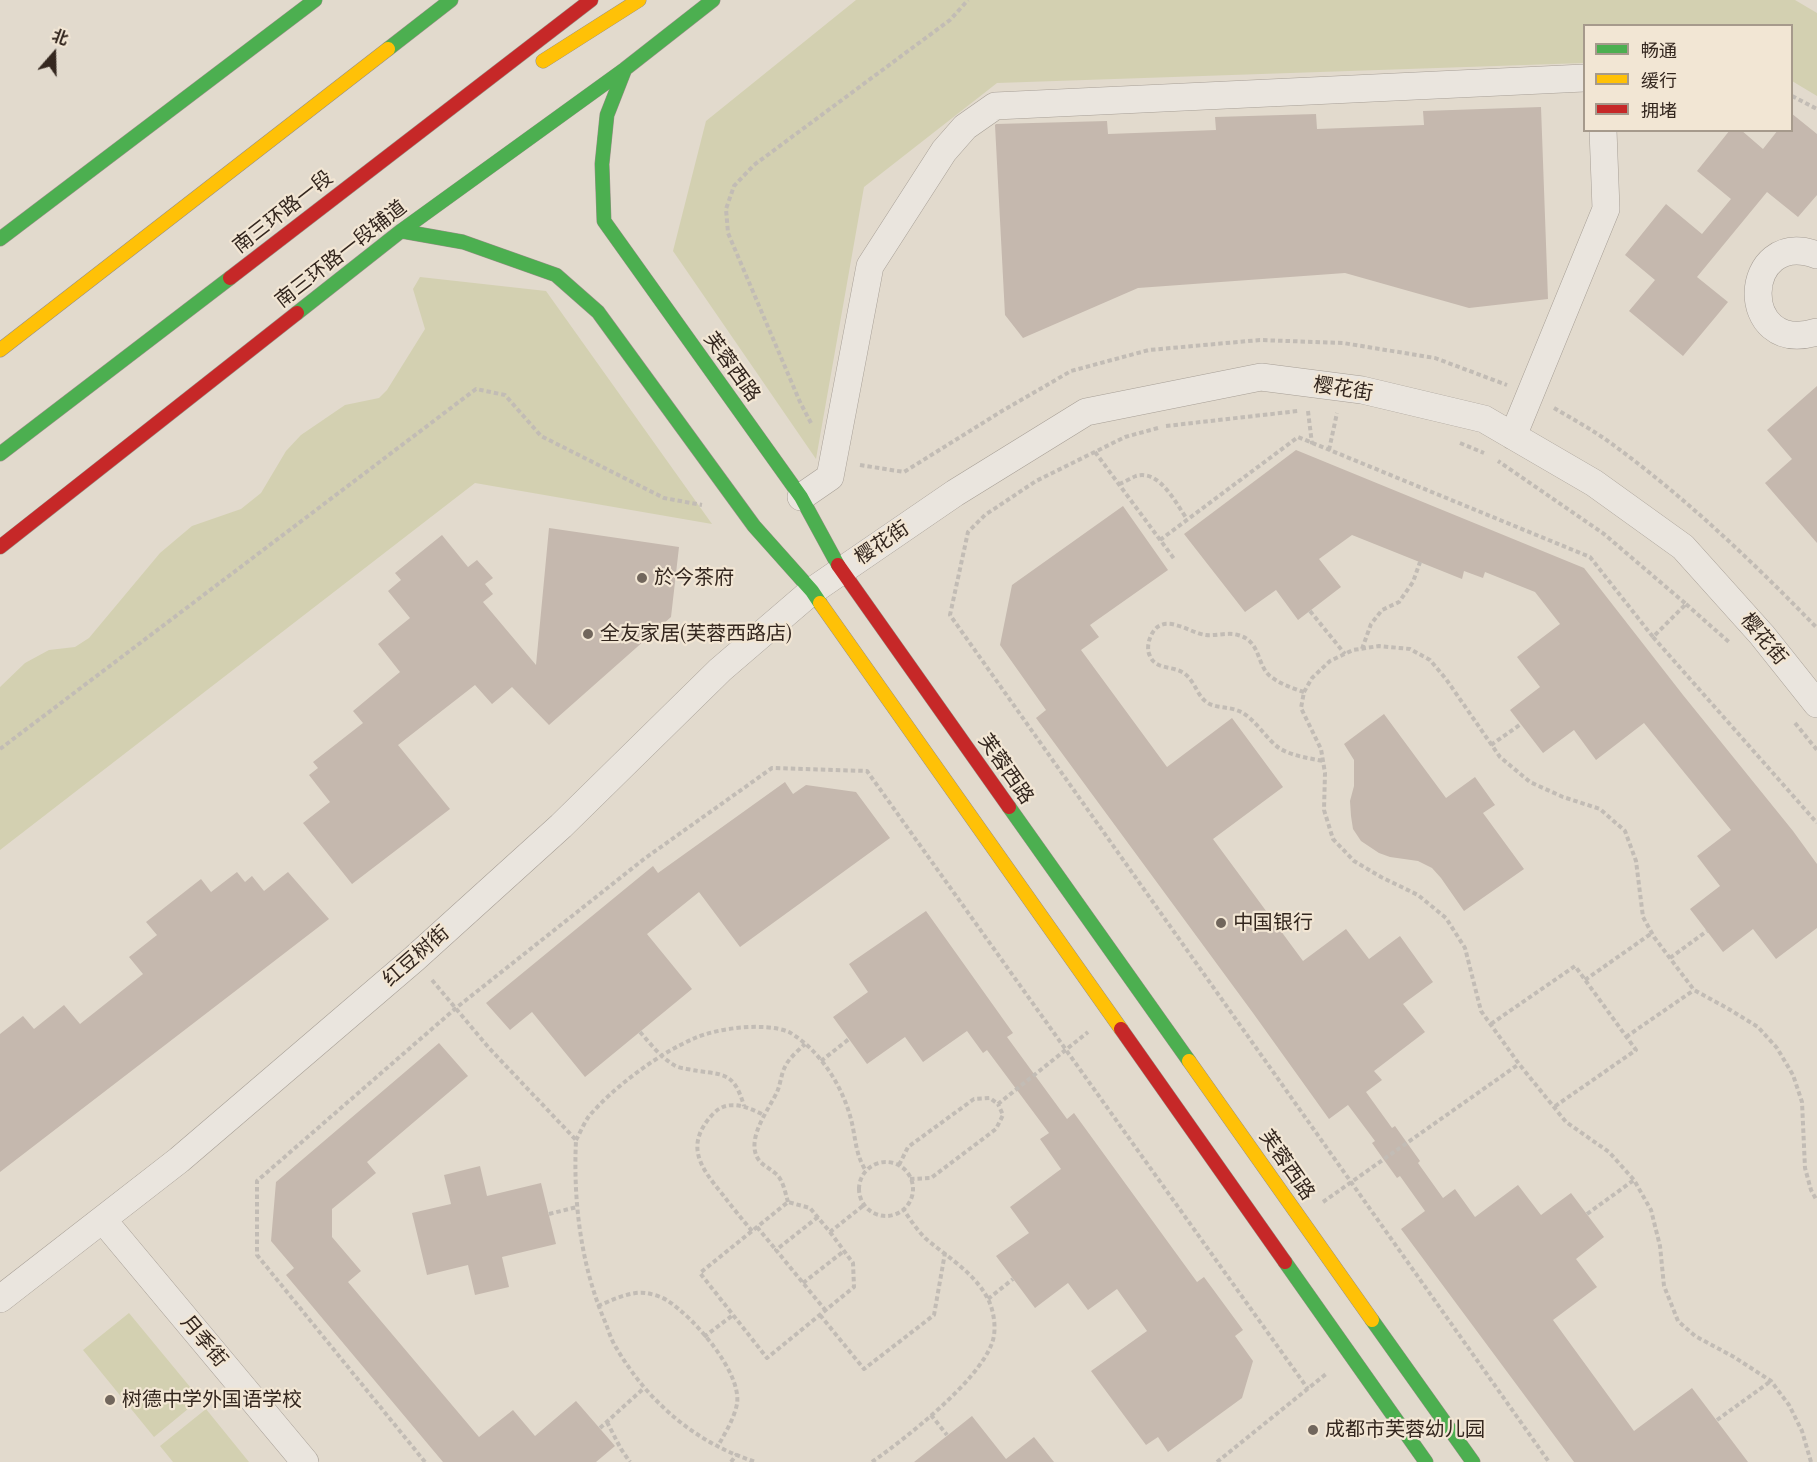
<!DOCTYPE html>
<meta charset="utf-8">
<style>
body{margin:0}
#map{position:relative;width:1817px;height:1462px;overflow:hidden;background:#e2dacd;font-family:"Playfair Display","Noto Sans SC",serif}
canvas{display:block}
.legend{position:absolute;left:1583px;top:24px;width:210px;height:108px;box-sizing:border-box;background:#f2e6d4;border:2px solid #a69a8c;margin:0;padding:8px 10px;list-style:none;font-size:18px;color:#34271f}
.legend li{display:flex;align-items:center;gap:12px;height:30px}
.legend b{width:30px;border:2px solid #a69a8c}
.north{position:absolute;left:24px;top:24px;width:60px;height:60px;-webkit-text-stroke:4px #f2e6d4;paint-order:stroke;rotate:20deg;font-size:16px;font-weight:700;line-height:24px;text-align:center;color:#34271f}
.north::after{content:'';display:block;margin:auto;width:21px;height:27px;background:#34271f;clip-path:polygon(50% 0,100% 100%,50% 72%,0 100%)}
</style>
<div id="map">
<canvas width="1817" height="1462"></canvas>
<ul class="legend">
<li><b style="height:8px;background:#4caf50"></b>畅通</li>
<li><b style="height:8px;background:#ffc107"></b>缓行</li>
<li><b style="height:8px;background:#c62828"></b>拥堵</li>
</ul>
<div class="north">北</div>
</div>
<script>
const ctx = document.querySelector('canvas').getContext('2d');
ctx.lineJoin = 'round';
function paint(path, color) {
  ctx.fillStyle = color;
  ctx.fill(path, 'evenodd');
}
function strokePath(path, color, width, dash) {
  ctx.strokeStyle = color;
  ctx.lineWidth = width;
  ctx.lineCap = dash ? 'butt' : 'round';
  ctx.setLineDash(dash || []);
  ctx.stroke(path);
}
function label(font, color, halo, rows, align = 'center') {
  ctx.font = font + ' "Playfair Display","Noto Sans SC",serif';
  ctx.lineWidth = 4.5;
  ctx.setLineDash([]);
  ctx.textBaseline = 'middle';
  ctx.strokeStyle = halo;
  ctx.fillStyle = color;
  for (const [text, x, y, turn = 0] of rows) {
    ctx.save();
    ctx.translate(x, y);
    ctx.rotate((+turn || 0) * Math.PI / 180);
    ctx.textAlign = isNaN(turn) ? turn : align;
    if (halo) ctx.strokeText(text, 0, 0);
    ctx.fillText(text, 0, 0);
    ctx.restore();
  }
}
paint(new Path2D(`
 M856 0H1795L1817 13V96L1792 81V26H1584V63L997 83 864 187 816 459 673 251 706 121Z
 M420 277 546 291 712 524 475 483 0 850V687L25 663 49 650 75 647 89 638 160 553 192 526 241 509 261 493 286 451 301 435 345 405 379 398 387 390 425 329 413 289Z
 M129 1313 200 1399 154 1437 83 1350Z
 M206 1409 249 1462H173L160 1446Z`), '#d3d0b1');
paint(new Path2D(`
 M1541 107 1548 299 1469 308 1345 273 1138 288 1023 338 1005 315 995 125 996 124 1107 121 1108 134 1216 130 1215 117 1316 114 1317 129 1424 125 1423 111Z
 M1791 113 1817 134V195L1798 217 1767 192 1697 277 1728 302 1683 356 1629 311 1655 280 1625 255 1666 204 1702 234 1731 199 1697 171 1730 130H1741L1763 149 1778 130H1791Z
 M1817 386V543L1765 483 1792 459 1767 430Z
 M1296 450 1584 568 1683 695 1793 831 1817 864V928L1776 959 1753 929 1723 952 1690 909 1720 886 1697 856 1731 830 1644 723 1596 760 1574 730 1543 753 1510 710 1540 687 1517 657 1560 624 1535 592 1485 572 1483 578 1464 571 1462 579 1352 535 1319 559 1341 587 1298 620 1276 590 1245 612 1184 534Z
 M1123 506 1168 570 1090 625 1099 637 1081 650 1167 767 1232 718 1283 787 1213 839 1303 961 1346 929 1369 959 1400 936 1433 982 1403 1004 1425 1032 1374 1071 1382 1080 1366 1092 1392 1128 1395 1126 1420 1161 1418 1163 1443 1198 1455 1189 1475 1217 1518 1185 1541 1215 1571 1193 1604 1237 1576 1259 1597 1287 1553 1320 1634 1431 1692 1388 1748 1462H1574L1401 1229 1425 1211 1400 1176 1397 1178 1384 1160 1372 1143 1375 1141 1348 1105 1329 1119 1253 1013 1036 718 1046 710 1000 645 1012 585Z
 M549 528 679 547 671 617 549 725 512 687 492 704 475 685 398 745 450 809 352 884 303 823 330 802 309 775 318 768 313 762 363 723 353 711 400 672 378 644 410 618 388 591 401 580 395 573 442 535 468 567 477 560 493 578 485 584 493 594 483 602 536 665Z
 M1384 714 1446 798 1475 777 1495 805 1483 813 1524 869 1464 911 1441 878 1432 868 1418 861 1390 857 1379 853 1361 841 1353 829 1351 816 1350 801 1354 786V760L1344 744Z
 M785 782 793 794 806 785 856 792 890 838 740 947 699 892 647 934 692 989 585 1077 532 1012 510 1030 486 1003 653 866 658 873Z
 M237 872 245 882 252 876 264 891 288 872 329 919 0 1172V1034L23 1016 34 1029 64 1005 80 1024 143 974 129 957 157 935 146 922 201 879 211 892Z
 M926 911 1013 1033 1007 1037 1067 1119 1074 1113 1197 1282 1204 1277 1243 1330 1235 1336 1253 1361 1242 1398 1168 1452 1158 1437 1146 1445 1091 1371 1147 1331 1117 1289 1088 1310 1068 1283 1035 1308 996 1256 1029 1233 1010 1207 1061 1169 1040 1139 1049 1133 987 1050 983 1053 967 1031 923 1062 905 1037 867 1064 833 1017 868 992 849 964Z
 M439 1043 468 1076 367 1162 376 1173 332 1209V1237L361 1271 348 1282 479 1437 513 1410 535 1436 576 1401 615 1446 596 1462H443L286 1275 294 1268 271 1241 276 1182Z
 M480 1166 487 1196 541 1183 556 1244 502 1257 509 1287 475 1295 468 1265 427 1275 412 1213 451 1204 444 1175Z
 M972 1416 1006 1459 1034 1437 1054 1462H914Z`), '#c5b8ae');
const street = new Path2D(`
 M1817 255C1741 227 1736 357 1817 332
 M1513 436 1606 209 1603 130
 M801 497 830 477 870 266 944 151 965 127 995 106 1584 78
 M103 1220 305 1462
 M0 1299 179 1160 414 959 561 826 720 670 812 591 955 493 1086 412 1261 377 1362 390 1484 419 1594 483 1683 547 1762 635 1817 704`);
const fast = new Path2D(`
 M388 49 451 0
 M625 69 607 115 602 164 604 221 801 497 838 565
 M401 231 463 242 556 275 598 312 754 526 812 591 820 603
 M0 239 315 0
 M297 313 401 231 625 69 713 0
 M0 454 230 278
 M1009 807 1189 1061
 M1285 1262 1426 1462
 M1372 1320 1473 1462`);
const slow = new Path2D(`
 M543 61 639 0
 M0 350 388 49
 M820 603 1121 1029
 M1189 1061 1372 1320`);
const jam = new Path2D(`
 M230 278 591 0
 M0 547 297 313
 M838 565 1009 807
 M1121 1029 1285 1262`);
strokePath(street, '#a79f96', 28);
strokePath(fast, '#978f86', 15);
strokePath(slow, '#978f86', 15);
strokePath(jam, '#978f86', 15);
strokePath(new Path2D(`
 M1792 96 1817 109
 M1554 408C1571 418 1589 428 1605 439 1682 494 1751 560 1817 628
 M1308 411 1312 444
 M811 423 800 402 728 233 726 209 734 186 754 165 950 20 968 0
 M1166 426 1298 411
 M1158 428 1125 437 1036 481 985 515 968 532 950 615 1549 1462
 M1460 443 1484 453
 M1329 450 1337 413
 M1095 452 1175 560
 M860 465 904 472 1002 411 1071 371 1149 350 1260 340 1343 343 1435 358 1507 385
 M1119 484C1125 482 1131 478 1136 476 1160 469 1176 504 1187 519
 M1160 540 1298 437 1590 557 1653 637 1686 604 1604 534 1498 461
 M1686 604 1730 643
 M1310 611 1345 654
 M1653 637 1817 823
 M1362 649 1371 624 1382 610 1399 602 1413 582 1420 562
 M1304 692C1292 688 1280 684 1270 676 1256 664 1261 641 1238 635 1228 632 1216 636 1206 635 1188 633 1161 609 1150 638 1148 643 1147 651 1150 656 1155 669 1171 666 1182 672 1193 678 1196 692 1204 700 1213 709 1228 706 1239 711 1255 718 1265 738 1279 748 1292 756 1308 758 1323 761
 M1795 723 1817 750
 M1491 745 1521 724
 M0 749 476 389 505 395 541 436 664 498 702 505
 M1670 958 1707 931
 M432 980 489 1048 576 1140C573 1202 581 1267 606 1324 609 1332 612 1342 617 1349 648 1402 697 1444 756 1462
 M1585 980 1652 933
 M1491 1024 1575 966 1636 1050 1554 1107
 M640 1032C650 1043 660 1057 674 1065 678 1068 683 1068 687 1069 721 1076 733 1068 744 1106
 M1626 1037 1694 990
 M821 1061 849 1039
 M576 1140C580 1133 584 1123 589 1116 615 1086 658 1054 695 1038 718 1028 765 1022 789 1032 796 1036 805 1043 811 1049 832 1070 847 1098 853 1128 856 1144 857 1157 866 1171
 M859 1189a27 27 0 1 1 54 0a27 27 0 1 1-54 0Z
 M899 1165 908 1147 974 1099 990 1098 998 1104 1088 1032
 M910 1179 931 1178 996 1129 1003 1115 998 1104
 M788 1202C785 1192 783 1179 775 1173 768 1167 761 1165 757 1157 747 1137 769 1109 777 1092 781 1083 781 1073 786 1065 790 1057 799 1050 805 1044
 M1323 1202 1519 1064
 M549 1214 577 1207
 M1587 1214 1634 1180
 M818 1217 776 1250 826 1311
 M757 1227 776 1250
 M752 1231C742 1219 732 1207 723 1195 700 1167 684 1145 713 1114 728 1098 747 1107 764 1115
 M830 1232 853 1263 854 1287 767 1358 700 1273 788 1202 810 1208 830 1232 864 1205
 M803 1283 844 1251
 M988 1299 1013 1279
 M598 1306C612 1300 630 1291 646 1293 653 1294 662 1297 668 1301 693 1317 742 1372 737 1404 734 1419 725 1433 718 1446
 M820 1315 864 1369 934 1315 945 1253
 M704 1337 733 1315
 M931 1415 947 1435
 M1717 1420 1771 1381
 M607 1422 621 1449 630 1462
 M600 1428 644 1388
 M425 1462 257 1255V1181L456 1008 644 859 772 768 867 771 1308 1389
 M731 1462 737 1454
 M872 1462C906 1438 978 1382 992 1343 997 1330 994 1311 988 1299 974 1272 947 1257 925 1238 917 1230 910 1219 903 1209
 M1217 1462 1326 1374
 M1811 1462 1802 1431 1789 1405 1771 1381 1734 1357 1695 1336 1678 1321 1664 1286 1660 1246 1651 1210 1634 1180 1609 1152 1566 1122 1519 1064 1481 1011 1465 948 1446 918 1418 895 1381 877 1354 861 1333 839 1324 810 1325 773 1321 749 1301 708 1304 692 1312 678 1330 661 1353 650 1379 646 1410 649 1430 660 1446 679 1500 757 1530 782 1563 797 1600 809 1625 831 1636 861 1643 917 1654 937 1694 990 1727 1008 1758 1027 1777 1048 1793 1075 1802 1102 1805 1168 1811 1190 1817 1201`), '#c2bcb5', 4, [4.5, 3]);
strokePath(street, '#eae5de', 27);
strokePath(fast, '#4caf50', 14);
strokePath(slow, '#ffc107', 14);
strokePath(jam, '#c62828', 14);
for (const [x, y, r, color] of [
 [642,578,6,"#71665c"],
 [588,634,6,"#71665c"],
 [1221,923,6,"#71665c"],
 [110,1400,6,"#71665c"],
 [1313,1430,6,"#71665c"]
]) {
  const dot = new Path2D();
  dot.arc(x, y, r, 0, 2 * Math.PI);
  ctx.fillStyle = color;
  ctx.fill(dot);
  strokePath(dot, '#f2e6d4', 2);
}
label('20px', '#34271f', '#f2e6d4', [
 ["南三环路一段",283,212,-38],
 ["南三环路一段辅道",341,254,-38],
 ["芙蓉西路",732,367,54],
 ["樱花街",1343,389,9],
 ["樱花街",882,543,-34],
 ["樱花街",1764,639,50],
 ["芙蓉西路",1006,769,55],
 ["红豆树街",416,956,-41],
 ["芙蓉西路",1287,1165,55],
 ["月季街",204,1341,50]
]);
label('20px', '#34271f', '#f2e6d4', [
 ["於今茶府",654,578],
 ["全友家居(芙蓉西路店)",600,634],
 ["中国银行",1233,923],
 ["树德中学外国语学校",122,1400],
 ["成都市芙蓉幼儿园",1325,1430]
], 'left');
</script>
